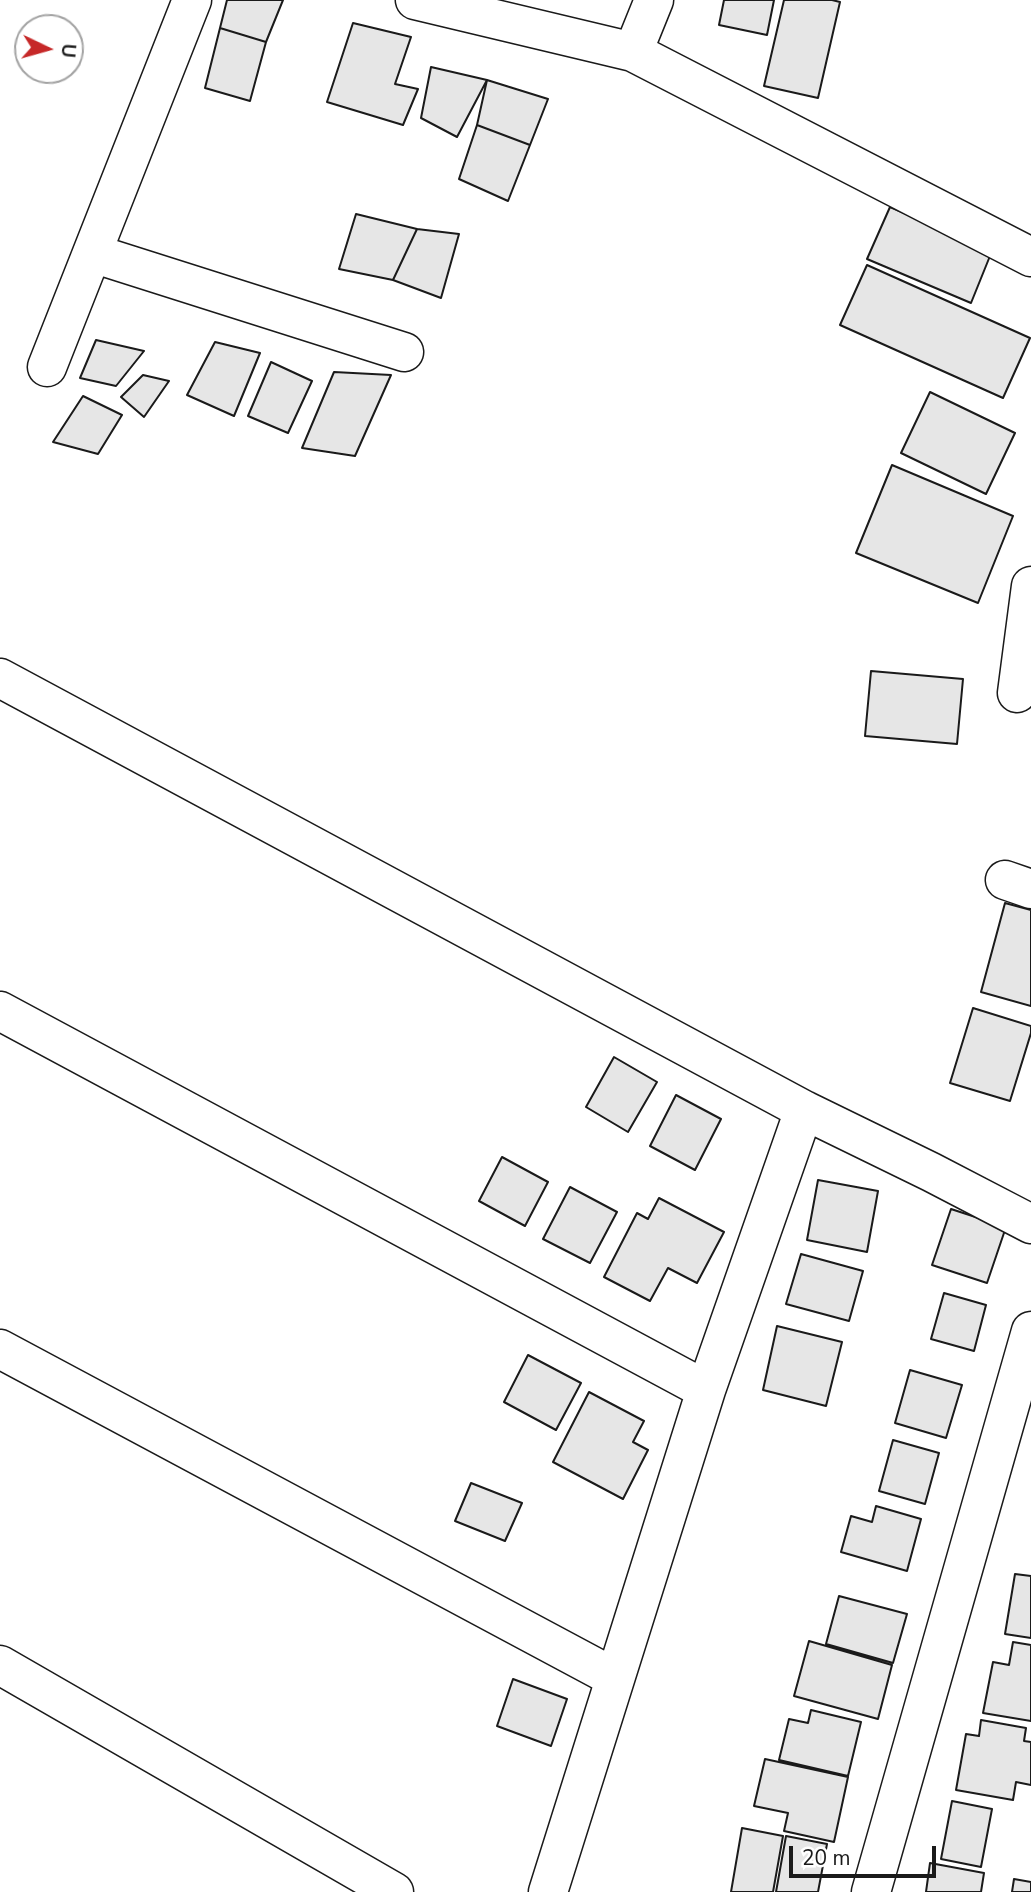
<!DOCTYPE html>
<style>
body{margin:0}
#map{position:relative;width:1031px;height:1892px;overflow:hidden;background:#fff;font-family:"Nunito Sans",sans-serif}
canvas{display:block}
.north{position:absolute;left:14px;top:14px;width:70px;height:70px;box-sizing:border-box;background:#fff;border:2px solid #a3a3a3;border-radius:50%;rotate:95deg;font-size:19px;font-weight:700;line-height:28px;text-align:center;color:#1a1a1a}
.north::after{content:'';display:block;margin:auto;width:24px;height:32px;background:#c62828;clip-path:polygon(50% 0,100% 100%,50% 72%,0 100%)}
.scale{position:absolute;left:789px;top:1846px;width:147px;height:32px;box-sizing:border-box;border:4px solid #1a1a1a;border-top:0;padding-left:9px;font-size:21px;line-height:24px;white-space:nowrap;color:#1a1a1a;-webkit-text-stroke:5px #fff;paint-order:stroke}
</style>
<div id="map">
<canvas width="1031" height="1892"></canvas>
<div class="north">U</div>
<div class="scale">20 m</div>
</div>
<script>
const ctx = document.querySelector('canvas').getContext('2d');
ctx.lineJoin = 'round';
function paint(path, color) {
  ctx.fillStyle = color;
  ctx.fill(path, 'evenodd');
}
function strokePath(path, color, width, dash) {
  ctx.strokeStyle = color;
  ctx.lineWidth = width;
  ctx.lineCap = dash ? 'butt' : 'round';
  ctx.setLineDash(dash || []);
  ctx.stroke(path);
}
const building = new Path2D(`
 M227 0H283L266 42 220 28Z
 M724 0H774L767 35 719 25Z
 M784 0H832L840 2 818 98 764 86Z
 M353 23 411 37 395 84 418 89 403 125 327 102Z
 M220 28 266 42 250 101 205 88Z
 M431 67 487 80 457 137 421 118Z
 M487 80 548 99 530 145 477 125Z
 M477 125 530 145 508 201 459 179Z
 M890 207 992 251 971 303 867 259Z
 M356 214 417 229 393 280 339 269Z
 M417 229 459 234 441 298 393 280Z
 M867 265 1030 338 1003 398 840 325Z
 M96 340 144 351 116 386 80 378Z
 M215 342 260 353 234 416 187 395Z
 M271 362 312 381 288 433 248 416Z
 M334 372 391 375 355 456 302 448Z
 M143 375 169 381 144 417 121 397Z
 M930 392 1015 433 986 494 901 453Z
 M83 396 122 415 98 454 53 442Z
 M892 465 1013 516 978 603 856 553Z
 M871 671 963 679 957 744 865 736Z
 M1005 903 1031 910V1006L981 992Z
 M973 1008 1031 1026V1033L1010 1101 950 1083Z
 M614 1057 657 1082 628 1132 586 1107Z
 M676 1095 721 1119 695 1170 650 1146Z
 M502 1157 548 1182 525 1226 479 1201Z
 M818 1180 878 1191 867 1252 807 1240Z
 M570 1187 617 1212 590 1263 543 1239Z
 M659 1198 724 1232 697 1283 668 1268 650 1301 604 1277 637 1213 648 1219Z
 M951 1209 1006 1227 987 1283 932 1265Z
 M801 1254 863 1271 849 1321 786 1304Z
 M944 1293 986 1305 974 1351 931 1339Z
 M777 1326 842 1342 826 1406 763 1390Z
 M528 1355 581 1383 556 1430 504 1402Z
 M910 1370 962 1385 946 1438 895 1423Z
 M589 1392 644 1421 633 1442 648 1450 623 1499 553 1462Z
 M893 1440 939 1453 925 1504 879 1491Z
 M471 1483 522 1503 505 1541 455 1521Z
 M876 1506 921 1519 907 1571 841 1552 851 1516 872 1522Z
 M1015 1574 1031 1576V1638L1005 1634Z
 M839 1596 907 1614 893 1663 826 1644Z
 M809 1641 892 1665 878 1719 794 1696Z
 M1013 1642 1031 1645V1721L983 1713 993 1662 1009 1665Z
 M513 1679 567 1699 551 1746 497 1726Z
 M811 1710 861 1722 848 1776 779 1760 789 1719 808 1723Z
 M981 1720 1026 1728 1024 1741 1031 1742V1785L1016 1782 1013 1800 956 1790 966 1734 979 1736Z
 M765 1759 848 1777 834 1842 784 1831 788 1813 754 1806Z
 M952 1801 992 1809 981 1867 941 1859Z
 M742 1828 783 1836 773 1892H731Z
 M786 1836 827 1844 818 1892H776Z
 M930 1863 984 1873 981 1892H926Z
 M1014 1879 1031 1882V1892H1012Z`);
paint(building, '#e6e6e6');
strokePath(building, '#1a1a1a', 2);
const minor = new Path2D(`
 M415 0 633 52 1031 257
 M633 52 654 0
 M92 253 404 352
 M47 367 192 0
 M0 678 804 1110 931 1172 1031 1224
 M1017 693 1031 586
 M1005 880 1031 889
 M0 1011 706 1390
 M0 1349 615 1678
 M0 1665 394 1892
 M548 1892 706 1390 804 1110
 M871 1892 1031 1331`);
strokePath(minor, '#1a1a1a', 41);
strokePath(minor, '#fff', 38);
</script>
